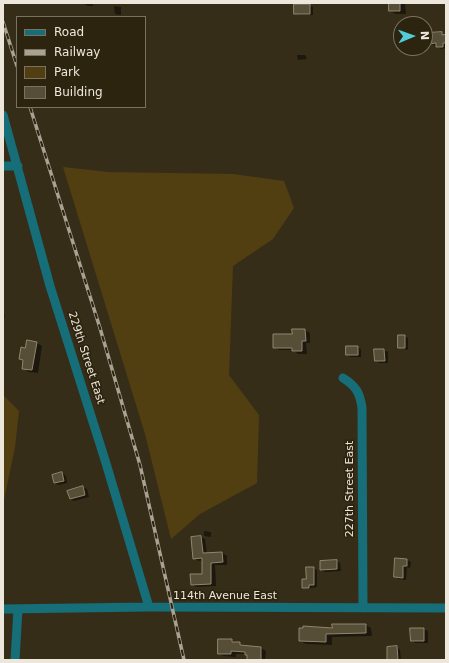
<!DOCTYPE html>
<style>
body{margin:0}
#map{position:relative;width:449px;height:663px;overflow:hidden;background:#362d19;font-family:"DejaVu Sans",sans-serif}
canvas{display:block}
.frame{position:absolute;inset:0;border:4px solid #ede7db;pointer-events:none}
.legend{position:absolute;left:16px;top:16px;width:130px;height:92px;box-sizing:border-box;background:#2c240f;border:1px solid #797261;margin:0;padding:5px 7px;list-style:none;font-size:12px;color:#ede7db}
.legend li{display:flex;align-items:center;gap:8px;height:20px}
.legend b{width:20px;border:1px solid #797261}
.north{position:absolute;left:393px;top:16px;width:40px;height:40px;box-sizing:border-box;background:#2c240f;border:1px solid #797261;border-radius:50%;rotate:88deg;font-size:11px;font-weight:700;line-height:16px;text-align:center;color:#ede7db}
.north::after{content:'';display:block;margin:auto;width:14px;height:18px;background:#53cbdb;clip-path:polygon(50% 0,100% 100%,50% 72%,0 100%)}
</style>
<div id="map">
<canvas width="449" height="663"></canvas>
<div class="frame"></div>
<ul class="legend">
<li><b style="height:5px;background:#156e78"></b>Road</li>
<li><b style="height:5px;background:#a9a293"></b>Railway</li>
<li><b style="height:11px;background:#513f12"></b>Park</li>
<li><b style="height:11px;background:#574e38"></b>Building</li>
</ul>
<div class="north">N</div>
</div>
<script>
const ctx = document.querySelector('canvas').getContext('2d');
ctx.lineJoin = 'round';
function paint(path, color) {
  ctx.fillStyle = color;
  ctx.fill(path, 'evenodd');
}
function strokePath(path, color, width, dash) {
  ctx.strokeStyle = color;
  ctx.lineWidth = width;
  ctx.lineCap = dash ? 'butt' : 'round';
  ctx.setLineDash(dash || []);
  ctx.stroke(path);
}
function label(font, color, halo, rows, align = 'center') {
  ctx.font = font + ' "DejaVu Sans",sans-serif';
  ctx.lineWidth = 3.5;
  ctx.setLineDash([]);
  ctx.textBaseline = 'middle';
  ctx.strokeStyle = halo;
  ctx.fillStyle = color;
  for (const [text, x, y, turn = 0] of rows) {
    ctx.save();
    ctx.translate(x, y);
    ctx.rotate((+turn || 0) * Math.PI / 180);
    ctx.textAlign = isNaN(turn) ? turn : align;
    if (halo) ctx.strokeText(text, 0, 0);
    ctx.fillText(text, 0, 0);
    ctx.restore();
  }
}
paint(new Path2D(`
 M63 167 108 172 233 174 284 181 294 208 273 239 233 266 229 375 259 415 257 483 200 514 171 539 145 434Z
 M3 395 19 411 15 447 3 505Z`), '#513f12');
paint(new Path2D(`
 M83 3H93V6H88Z
 M390 3H405L406 14H396L390 11Z
 M420 3H432V4H423Z
 M309 5 313 7V15H299L295 13Z
 M114 6 121 7V15L115 14Z
 M442 33 446 35V48L441 49 430 43Z
 M297 55H305L307 59 298 60Z
 M3 314 5 315 3 322Z
 M305 330 310 333V343H306L307 354H298L293 350H279L274 347Z
 M404 336 408 338V350L399 347Z
 M37 343 42 346 38 373 29 372 23 368 24 361 20 358 26 349Z
 M357 347 361 349V357H351L347 355Z
 M384 350 388 352V363H379L376 361Z
 M62 473 66 476 67 483 59 485 55 483Z
 M83 487 87 489 89 497 74 501 70 499Z
 M204 531 211 532V537L204 536Z
 M201 537 205 539 207 554 222 553 227 556V565H215L216 586 196 587 192 584 203 575V560L199 561 194 558Z
 M407 560 411 562 410 568 407 567 406 580 399 579 395 577Z
 M337 561 340 563 341 571 325 572 321 570Z
 M314 568 317 570V587L307 589 303 587Z
 M366 625 371 628 372 636 332 637V645L306 644 300 641 304 629H333Z
 M424 629 428 631V643H415L412 641Z
 M219 640H232L245 647 261 648 266 651 265 660H248V656L245 654H236V657L224 656 219 654Z
 M397 647 400 650 401 660H388Z`), '#0007');
const building = new Path2D(`
 M389 3H400V11H389Z
 M294 4H310V14H294Z
 M442 32V35L446 34V43H443V47H436V43L429 44 428 33Z
 M292 329H305L306 341H302V351H292V348H273V334H292Z
 M398 335H405V348H398Z
 M27 340 37 342 32 370 22 369 23 360 19 359 21 347 25 348Z
 M346 346H358V355H346Z
 M374 349H384L385 361H375Z
 M62 472 64 481 54 483 52 475Z
 M83 486 85 495 70 499 67 491Z
 M201 536 203 553 222 552 223 562 211 563V584L191 585 190 574H202V558L193 559 191 537Z
 M395 558 407 559V566H403V578L394 577Z
 M337 560V569L320 570V561Z
 M306 567H314V585H309V588H302V579H306Z
 M332 624H366V633L326 634V642L299 641V628H303V626L332 628Z
 M410 628H424V641H411Z
 M218 639H232V642H240V645L261 647V660H247V655H245V652L231 651V654H218Z
 M397 646 398 660H387V647Z`);
paint(building, '#574e38');
strokePath(building, '#90866e', 1);
strokePath(new Path2D(`
 M3 115 50 286 105 460 149 607
 M3 166H18
 M343 378C356 386 360 393 362 408L363 608
 M3 609 149 607 446 608
 M15 660 18 609`), '#156e78', 9);
const rail = new Path2D(`
 M3 22 17 66
 M30 107 100 328 140 465 184 660`);
strokePath(rail, '#a9a293', 3.5);
strokePath(rail, '#2c240f', 2, [6]);
label('11px', '#ede7db', '#2c240f', [
 ["229th Street East",86,358,72],
 ["227th Street East",350,489,-90],
 ["114th Avenue East",225,596]
]);
</script>
